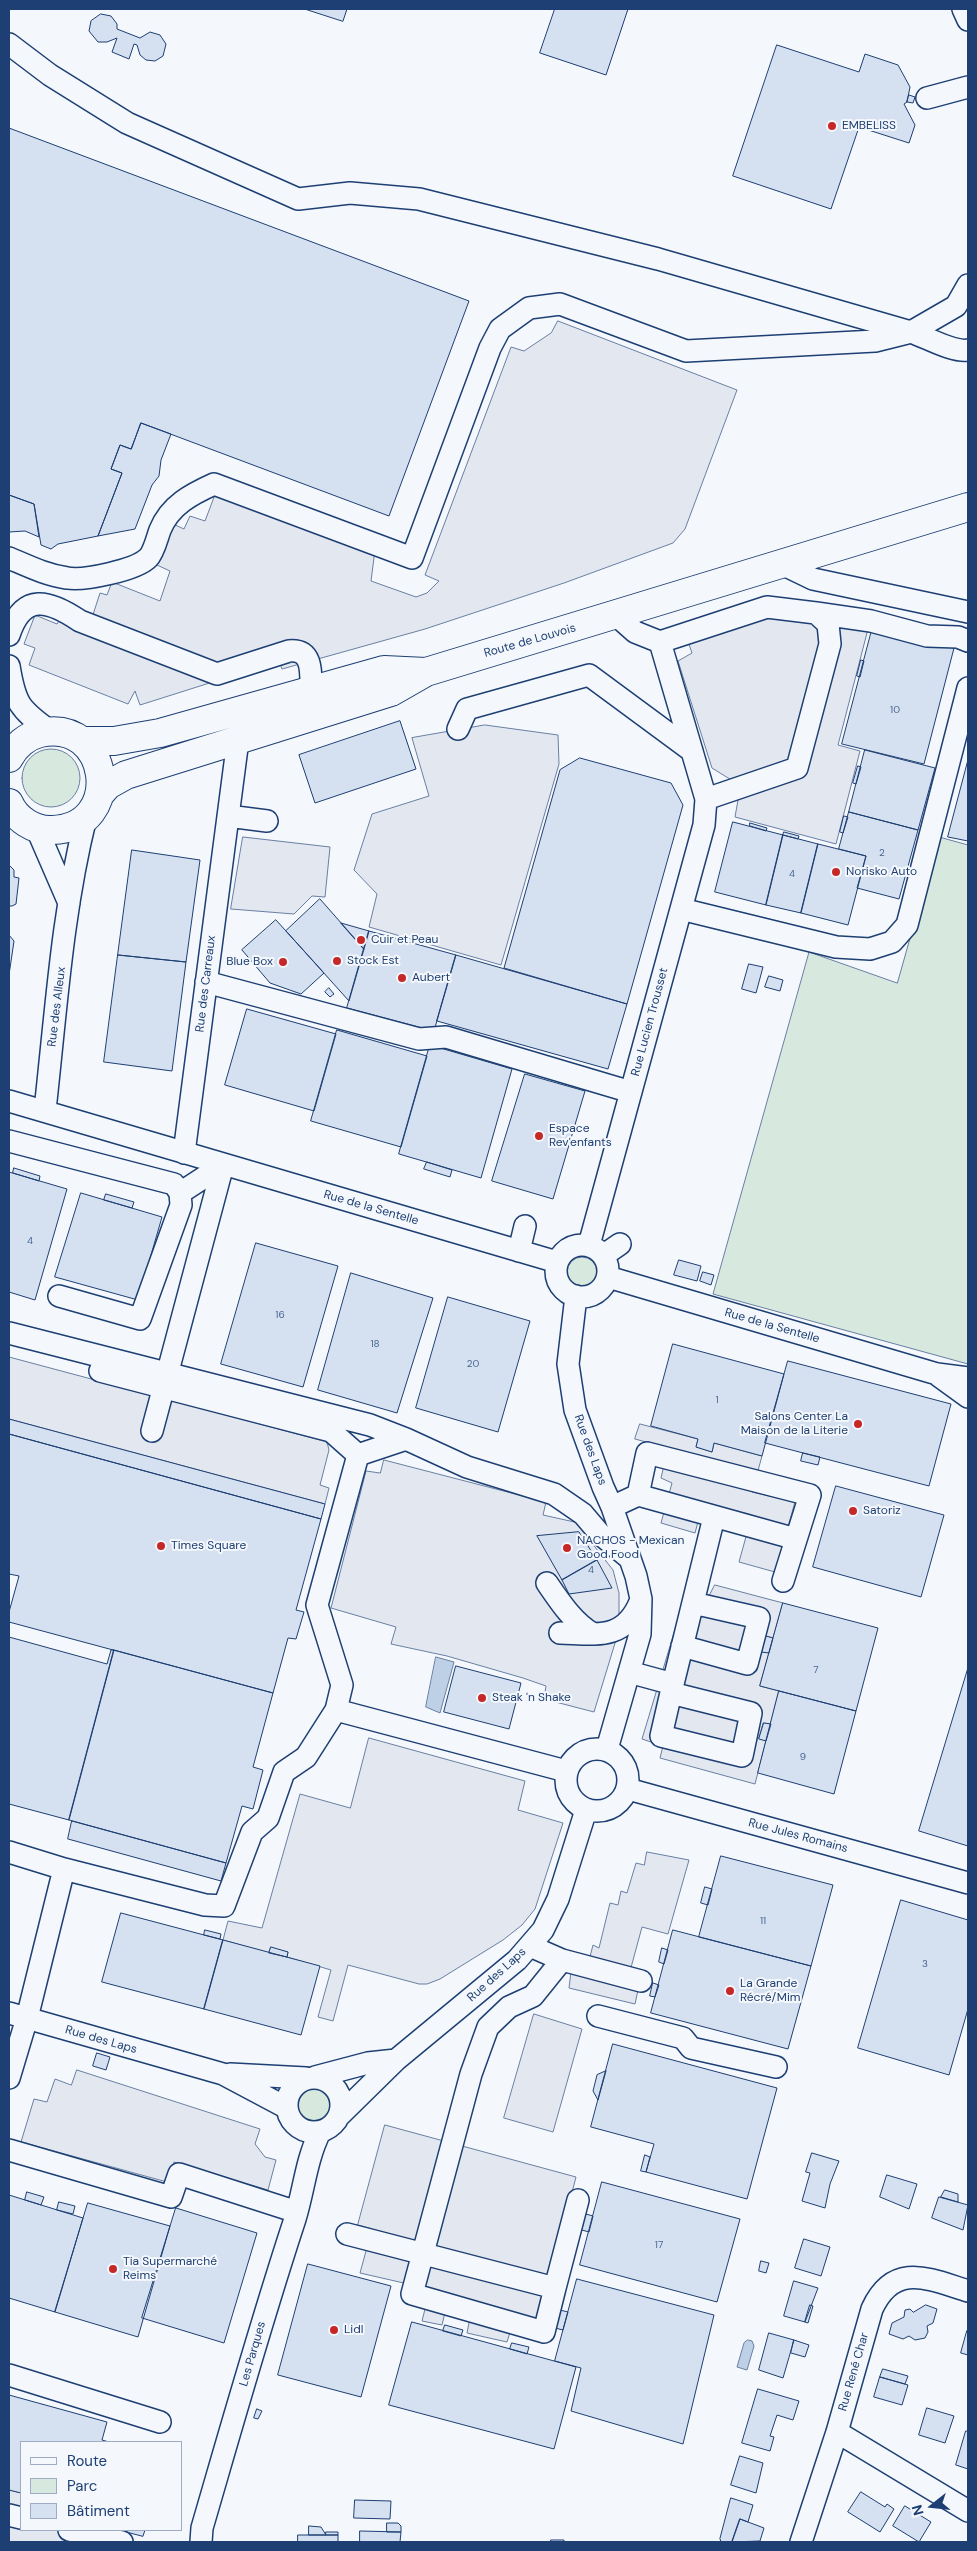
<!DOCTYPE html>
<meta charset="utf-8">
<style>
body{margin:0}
#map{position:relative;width:977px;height:2551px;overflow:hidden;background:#f4f7fb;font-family:"DM Sans",sans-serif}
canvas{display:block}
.frame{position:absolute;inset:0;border:10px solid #1d3f73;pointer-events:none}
.legend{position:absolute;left:20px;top:2441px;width:162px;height:90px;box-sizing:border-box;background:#f4f7fb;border:1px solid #9eadc5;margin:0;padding:6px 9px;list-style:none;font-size:15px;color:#1d3f73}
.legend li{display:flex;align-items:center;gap:10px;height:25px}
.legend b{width:25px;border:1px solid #9eadc5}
.north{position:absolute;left:907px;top:2481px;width:50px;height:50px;-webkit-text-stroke:4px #f4f7fb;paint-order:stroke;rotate:254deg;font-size:14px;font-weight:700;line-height:20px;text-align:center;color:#1d3f73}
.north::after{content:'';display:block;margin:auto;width:18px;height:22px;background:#1d3f73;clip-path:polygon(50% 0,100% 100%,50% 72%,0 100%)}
</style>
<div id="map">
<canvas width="977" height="2551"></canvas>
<div class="frame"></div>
<ul class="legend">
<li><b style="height:6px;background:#f4f7fb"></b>Route</li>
<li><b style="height:14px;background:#d7e8df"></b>Parc</li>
<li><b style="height:14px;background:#d5e0f0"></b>Bâtiment</li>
</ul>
<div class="north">N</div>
</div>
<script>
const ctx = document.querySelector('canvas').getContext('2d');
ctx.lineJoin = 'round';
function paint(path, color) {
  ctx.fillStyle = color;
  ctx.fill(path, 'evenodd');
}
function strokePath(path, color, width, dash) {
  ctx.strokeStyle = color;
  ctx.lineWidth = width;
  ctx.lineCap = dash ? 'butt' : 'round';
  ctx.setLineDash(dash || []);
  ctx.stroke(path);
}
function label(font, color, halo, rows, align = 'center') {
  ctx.font = font + ' "DM Sans",sans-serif';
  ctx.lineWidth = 4;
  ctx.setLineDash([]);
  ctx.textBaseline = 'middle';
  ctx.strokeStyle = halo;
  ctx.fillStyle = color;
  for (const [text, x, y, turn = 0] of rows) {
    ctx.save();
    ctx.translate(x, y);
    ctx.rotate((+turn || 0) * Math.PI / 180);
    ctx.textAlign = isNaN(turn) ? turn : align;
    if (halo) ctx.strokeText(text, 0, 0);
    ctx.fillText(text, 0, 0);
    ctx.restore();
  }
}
const green = new Path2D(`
 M22 778a29 29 0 1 1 58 0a29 29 0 1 1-58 0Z
 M939 837 968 845V1364L713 1294 809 952 897 983Z
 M567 1272a15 15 0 1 1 30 0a15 15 0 1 1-30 0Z
 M295 2104a18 18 0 1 1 36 0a18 18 0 1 1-36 0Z`);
paint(green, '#d7e8df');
strokePath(green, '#687fa3', 1);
const parking = new Path2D(`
 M558 321 737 390 685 529 673 543 564 583 425 629 282 669 279 661 140 705 135 691 128 704 29 665 35 648 24 644 35 615 57 624 60 619 88 630 100 593 107 595 112 582 160 601 170 571 157 565 173 524 184 529 190 516 205 521 216 492 375 550 371 581 416 597 427 593 439 581 425 575 511 347 524 351 551 333Z
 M765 613 868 629 838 745 860 751 836 844 735 817 738 800 733 781 712 768 678 661 692 653 686 636Z
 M485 725 558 735 559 764 501 965 369 927 377 894 354 870 372 814 429 796 412 738Z
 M243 837 330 847 325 897 312 896 294 914 231 909Z
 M9 1357 327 1442 329 1450 320 1485 329 1488 325 1504 9 1419Z
 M640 1424 698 1439 696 1447 712 1452 714 1443 762 1456 752 1492 795 1502 775 1572 739 1562 752 1515 703 1503 695 1533 661 1523 672 1483 661 1478 668 1448 635 1439Z
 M384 1460 546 1502 543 1515 579 1523 588 1538 613 1570 619 1593V1630L594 1712 544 1699 546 1686 523 1678 447 1656 391 1644 396 1627 331 1608 366 1471 380 1473Z
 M715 1585 783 1603 773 1638 766 1636 761 1651 769 1653 760 1686 779 1691 771 1724 763 1723 759 1738 766 1741 755 1784 660 1758 663 1746 642 1739 686 1593 708 1597Z
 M369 1738 525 1781 518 1810 563 1823 535 1909 522 1925 503 1940 440 1979 427 1984H419L348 1965 333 2021 318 2017 331 1970 287 1957 288 1952 271 1948 269 1953 223 1940 228 1921 262 1928 300 1794 350 1808Z
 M647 1852 689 1860 668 1934 642 1927 626 1986 638 1990 635 2004 569 1988 571 1972 585 1976 593 1945 599 1948 610 1903 618 1905 621 1891 627 1893 636 1863 644 1865Z
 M534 2014 582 2029 553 2132 504 2118Z
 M77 2070 260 2129 255 2144 265 2157 276 2160 268 2190 174 2162 167 2182 21 2142 34 2099 47 2102 55 2079 71 2085Z
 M385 2125 576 2177 538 2322 515 2316 507 2342 467 2333 473 2302 449 2296 442 2325 422 2321 430 2289 360 2273 372 2229 358 2225Z
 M9 2490 21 2493V2530H82L84 2542H9Z`);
paint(parking, '#e3e8f0');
strokePath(parking, '#687fa3', 1);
const water = new Path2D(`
 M436 1657 454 1662 440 1713 426 1707Z
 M748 2340 752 2341 754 2346 747 2370 737 2367 744 2343Z`);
paint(water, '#bed0e5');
strokePath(water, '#687fa3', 1);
const building = new Path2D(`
 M305 9H347L343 21Z
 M555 9H628L606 75 540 53Z
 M101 14 111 16 117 24V29L140 38 150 32 160 35 166 44 163 56 155 61 146 60 140 55 137 45 134 44 129 59 112 52 117 38 107 42H98L89 31 91 21Z
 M777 45 859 72 865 54 898 65 910 87 907 102 904 104 915 125 909 143 859 127 831 209 733 176Z
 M909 95 915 97 913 103 907 102Z
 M9 128 469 301 389 516 141 423 131 449 120 445 111 469 122 473 98 536 58 544 51 549 41 545 34 504 9 495Z
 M141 423 171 434 161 460 159 476 152 485 135 529 98 536 122 473 111 469 120 445 131 449Z
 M9 495 34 504 39 537 25 531 9 532Z
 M873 626 954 648 924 764 842 744Z
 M861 660 864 661 860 677 857 676Z
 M400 721 416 769 315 803 299 755Z
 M865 750 935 768 918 830 849 812Z
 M580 758 671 783 683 805 627 1004 504 968 560 770Z
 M968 760V841L948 837Z
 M858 766 861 767 856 784 853 783Z
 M849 812 918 830 899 899 857 888 866 856 839 849Z
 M844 816 848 817 843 833 840 832Z
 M733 822 783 835 766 905 715 892Z
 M750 823 767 828 766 831 750 826Z
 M784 832 799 836 798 839 783 835Z
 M783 835 818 844 801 913 766 905Z
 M818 844 866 856 848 925 801 913Z
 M132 850 200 860 186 962 118 955Z
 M9 865 14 870V877L19 878 16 904 12 906H9Z
 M320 899 364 949 349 1001 286 931Z
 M276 920 324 973 301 994 270 983 242 950Z
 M341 923 369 931 364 949Z
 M369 931 456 955 434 1031 347 1008Z
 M9 935 14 941 9 975Z
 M118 955 186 962 172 1071 104 1062Z
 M456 955 627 1004 608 1069 437 1021Z
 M749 964 763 967 756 993 742 989Z
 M769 976 783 980 780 991 765 987Z
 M329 988 334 994 330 997 325 992Z
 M247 1009 336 1034 314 1111 225 1085Z
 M337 1030 427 1056 401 1147 311 1121Z
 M430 1045 512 1069 481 1178 399 1154Z
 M525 1074 585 1091 553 1199 492 1181Z
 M427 1162 452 1170 450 1177 424 1169Z
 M14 1168 40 1176 39 1181 13 1173Z
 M9 1172 67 1189 35 1300 9 1292Z
 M81 1193 162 1217 138 1300 55 1277Z
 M106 1194 134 1202 132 1208 104 1200Z
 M256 1243 338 1266 303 1387 221 1364Z
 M679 1260 701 1266 697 1281 674 1275Z
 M703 1272 714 1275 711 1285 700 1281Z
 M351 1273 433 1298 397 1413 318 1390Z
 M448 1297 530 1321 498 1432 416 1408Z
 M673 1344 784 1374 762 1456 714 1443 712 1452 696 1447 698 1439 651 1426Z
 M788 1361 951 1404 929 1486 765 1443Z
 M9 1419 325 1504 321 1519 9 1434Z
 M9 1434 321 1519 296 1610 304 1612 296 1639 288 1638 273 1693 9 1622V1612L19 1576 9 1574Z
 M803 1453 820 1457 818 1465 801 1461Z
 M836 1486 944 1515 921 1597 813 1567Z
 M579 1532 597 1560 562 1580 537 1536Z
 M597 1560 612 1588 569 1594 562 1580Z
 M783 1603 878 1628 856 1711 760 1686Z
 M766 1636 773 1638 769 1653 761 1652Z
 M9 1637 107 1664 111 1650H114L69 1820 9 1804Z
 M114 1650 273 1693 253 1767 263 1770 253 1809 242 1806 226 1863 69 1820Z
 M456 1666 521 1683 509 1729 444 1712Z
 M968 1668V1846L919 1831Z
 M779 1691 856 1711 834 1794 758 1773Z
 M764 1723 771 1724 766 1741 759 1739Z
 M72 1821 226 1863 221 1881 68 1839Z
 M721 1856 833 1885 811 1966 699 1937Z
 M705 1887 712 1889 708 1905 701 1903Z
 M901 1900 968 1920V2009L949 2075 858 2048Z
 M121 1913 223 1940 204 2009 102 1982Z
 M205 1930 221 1934 220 1939 204 1935Z
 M673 1930 811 1966 788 2049 651 2013Z
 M223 1940 320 1966 301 2035 204 2009Z
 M271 1947 288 1952 287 1957 269 1953Z
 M662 1948 668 1950 664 1964 659 1962Z
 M653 1983 659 1985 655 1997 650 1996Z
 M613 2044 777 2088 747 2199 646 2172 654 2144 591 2127Z
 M97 2053 110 2057 106 2070 93 2066Z
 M606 2071 598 2100 593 2091 597 2075Z
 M812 2153 839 2161 830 2184 825 2208 802 2201 810 2173 806 2172Z
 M645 2155 650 2157 646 2172 641 2171Z
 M887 2175 917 2184 909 2209 880 2197Z
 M602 2182 740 2219 717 2302 580 2265Z
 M945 2190 958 2194V2202L941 2197Z
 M27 2192 44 2197 41 2205 25 2200Z
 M9 2195 83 2218 55 2312 9 2298Z
 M939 2197 968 2205 963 2230 932 2218Z
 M59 2202 75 2206 73 2214 57 2210Z
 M88 2203 170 2226 138 2337 55 2312Z
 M176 2208 257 2233 224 2343 142 2318Z
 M586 2214 593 2216 589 2232 582 2230Z
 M804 2239 830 2247 821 2276 795 2268Z
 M761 2261 769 2263 766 2273 759 2271Z
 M308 2264 391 2286 361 2397 278 2375Z
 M577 2279 714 2315 683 2444 571 2411 581 2368 555 2361Z
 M794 2281 818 2288 805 2322 784 2316Z
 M810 2305 813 2306 808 2323 805 2322Z
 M926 2305 937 2309 933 2323 927 2326 928 2332 925 2338 915 2340 909 2336 903 2339 889 2334 892 2323 904 2317 905 2310 910 2309 913 2312Z
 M560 2310 568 2312 563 2330 555 2328Z
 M412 2322 576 2367 554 2449 389 2405Z
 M445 2325 463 2330 461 2336 443 2331Z
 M967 2331 968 2332V2355L961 2353Z
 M769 2333 794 2340 783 2378 759 2370Z
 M794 2340 809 2345 805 2357 791 2353Z
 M512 2343 529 2347 527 2354 510 2349Z
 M883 2369 908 2376 905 2384 880 2377Z
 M880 2377 908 2385 902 2405 874 2397Z
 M758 2389 799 2401 793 2420 777 2415 770 2436 774 2437 770 2451 742 2443Z
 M9 2395 107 2422 102 2440 109 2442H21V2493L9 2490Z
 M927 2408 954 2416 945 2443 919 2435Z
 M257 2409 262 2411 258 2419 254 2418Z
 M966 2431H968V2469L956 2465Z
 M740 2456 763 2463 756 2493 731 2485Z
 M861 2492 885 2507 887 2504 894 2509 880 2532 848 2512Z
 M731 2498 753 2505 748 2522 740 2519 732 2542H721L720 2539Z
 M355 2500 391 2501 390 2519 354 2518Z
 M905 2506 931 2522 919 2542 893 2526Z
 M740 2519 764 2528 760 2541 732 2542Z
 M387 2523H398L401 2526V2532H387Z
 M309 2526 321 2527 326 2535H309Z
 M119 2530H145L143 2536Z
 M360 2531 401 2532 400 2542H360Z
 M326 2532H338V2535H326Z
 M298 2535H338V2542H298Z
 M551 2540H564V2542H551Z`);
paint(building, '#d5e0f0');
strokePath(building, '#1d3f73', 1);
const minor = new Path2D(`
 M963 9 968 20
 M9 44 50 75 127 123 298 199 350 193 419 199 658 259 911 332C926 337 954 353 968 350
 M927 98 968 87
 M9 558C28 566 46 575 67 578 84 581 136 570 148 558 154 552 157 538 160 530 170 505 192 494 214 484L412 558 490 348 500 329 529 308 560 304 686 351 875 341 911 332 956 306 968 285
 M782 564 813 579 968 612
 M816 613 871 621 927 636 958 637 968 641
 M9 635C23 592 49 600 80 621L217 674 289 651C313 649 311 672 311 690
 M660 642 767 607 816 613 828 624 830 644 797 768 706 799
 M9 666C15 703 19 709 50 731
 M458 729 467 709 589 675 692 751
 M228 816 267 821
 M36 827 69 903
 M681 909 836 947 870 949 892 942 907 925 968 688
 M206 982 419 1039 446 1037 631 1092
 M9 1101 557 1262
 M45 1110C56 1012 62 913 86 817
 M9 1141 174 1184 180 1193 181 1205 140 1319 59 1296
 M184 1153 238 740
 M180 1193 223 1165
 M556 1271a26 26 0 1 1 52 0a26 26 0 1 1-52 0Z
 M589 1245 704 825 706 799 660 642 635 632 617 616
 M519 1251 525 1226
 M604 1255 620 1244
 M608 1277 937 1374 968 1378
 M576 1296 568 1364 575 1410 603 1487 612 1507 636 1576 641 1599 640 1634 607 1749
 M9 1333 370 1425 406 1439
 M100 1371 331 1431 358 1455
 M939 1376 968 1397
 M152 1431 223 1165
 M358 1455 406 1439 467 1467 554 1494 583 1514 600 1534 629 1558
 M638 1495 796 1539
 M612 1507 638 1495 647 1453 810 1495 783 1581
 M547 1583C560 1602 573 1622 593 1634
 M560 1633C596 1634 624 1641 640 1602
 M682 1646 747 1664 759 1618 693 1603
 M629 1672 673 1684
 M671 1693 751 1713 742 1756 661 1736 673 1684 714 1517
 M336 1710 566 1771
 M566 1780a31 31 0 1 1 62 0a31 31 0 1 1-62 0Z
 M628 1789 968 1883
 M9 1852 64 1869 27 2018 9 2078
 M64 1869 205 1905 224 1906 252 1832 268 1818 284 1772 306 1757 336 1710 342 1685 317 1605 358 1455
 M530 1946 562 1960 641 1981
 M9 2013 223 2074 287 2108
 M598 2016 683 2038 691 2048 776 2067
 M230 2074 306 2078
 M315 2077 368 2063 396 2060
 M287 2105a27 27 0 1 1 54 0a27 27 0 1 1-54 0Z
 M340 2115 396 2060 517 1960 543 1930 558 1899 586 1810
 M9 2150 171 2197 179 2174 297 2212
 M347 2234 555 2288 578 2200
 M555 2288 544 2332 412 2294 471 2074 488 2027 509 2007 533 1996 562 1960
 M9 2375 160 2422
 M837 2432 968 2511
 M9 2515 21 2518
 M69 2530 122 2542
 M201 2542 202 2528C232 2425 261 2322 295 2219 304 2190 306 2160 320 2132
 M801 2542 837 2432 872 2309C894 2261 929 2279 968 2291`);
const major = new Path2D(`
 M82 741H114L160 733 384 670 426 672
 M9 758C15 746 27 736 40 733 110 717 126 828 52 830 34 831 16 819 9 803
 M100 794 108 785 126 775 391 692 426 672 968 507`);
strokePath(minor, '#1d3f73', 24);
strokePath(major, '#1d3f73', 30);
strokePath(minor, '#f4f7fb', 21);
strokePath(major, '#f4f7fb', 28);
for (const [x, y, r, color] of [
 [832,126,5,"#c62828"],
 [836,872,5,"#c62828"],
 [361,940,5,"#c62828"],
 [337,961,5,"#c62828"],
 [283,962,5,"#c62828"],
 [402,978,5,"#c62828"],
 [539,1136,5,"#c62828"],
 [858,1424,5,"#c62828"],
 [853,1511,5,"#c62828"],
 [161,1546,5,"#c62828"],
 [567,1548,5,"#c62828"],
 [482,1698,5,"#c62828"],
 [730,1991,5,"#c62828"],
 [113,2269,5,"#c62828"],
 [334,2330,5,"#c62828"]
]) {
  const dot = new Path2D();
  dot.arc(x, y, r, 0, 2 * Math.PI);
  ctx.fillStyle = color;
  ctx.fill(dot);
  strokePath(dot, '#f4f7fb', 2);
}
label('10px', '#4b6792', null, [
 ["10",895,710],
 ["2",882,853],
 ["4",792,874],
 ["4",30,1241],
 ["16",280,1315],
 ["18",375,1344],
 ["20",473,1364],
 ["1",717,1400],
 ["4",591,1570],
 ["7",816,1670],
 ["9",803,1757],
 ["11",763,1921],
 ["3",925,1964],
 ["17",659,2245]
]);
label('12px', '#1d3f73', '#f4f7fb', [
 ["EMBELISS",842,126],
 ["Norisko Auto",846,872],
 ["Cuir et Peau",371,940],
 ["Stock Est",347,961],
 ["Blue Box",273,962,"right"],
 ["Aubert",412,978],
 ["Espace",549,1129],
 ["Rev'enfants",549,1143],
 ["Salons Center La",848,1417,"right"],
 ["Maison de la Literie",848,1431,"right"],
 ["Satoriz",863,1511],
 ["NACHOS - Mexican",577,1541],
 ["Good Food",577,1555],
 ["Times Square",171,1546],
 ["Steak 'n Shake",492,1698],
 ["La Grande",740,1984],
 ["Récré/Mim",740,1998],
 ["Tia Supermarché",123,2262],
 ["Reims",123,2276],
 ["Lidl",344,2330]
], 'left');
label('12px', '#1d3f73', '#f4f7fb', [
 ["Route de Louvois",530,641,-16],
 ["Rue des Carreaux",206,984,-83],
 ["Rue des Alleux",57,1007,-83],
 ["Rue Lucien Trousset",650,1022,-75],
 ["Rue de la Sentelle",371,1208,16],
 ["Rue de la Sentelle",772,1326,16],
 ["Rue des Laps",590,1450,70],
 ["Rue Jules Romains",798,1836,15],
 ["Rue des Laps",497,1975,-42],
 ["Rue des Laps",101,2040,16],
 ["Les Parques",253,2354,-74],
 ["Rue René Char",854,2372,-74]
]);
</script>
